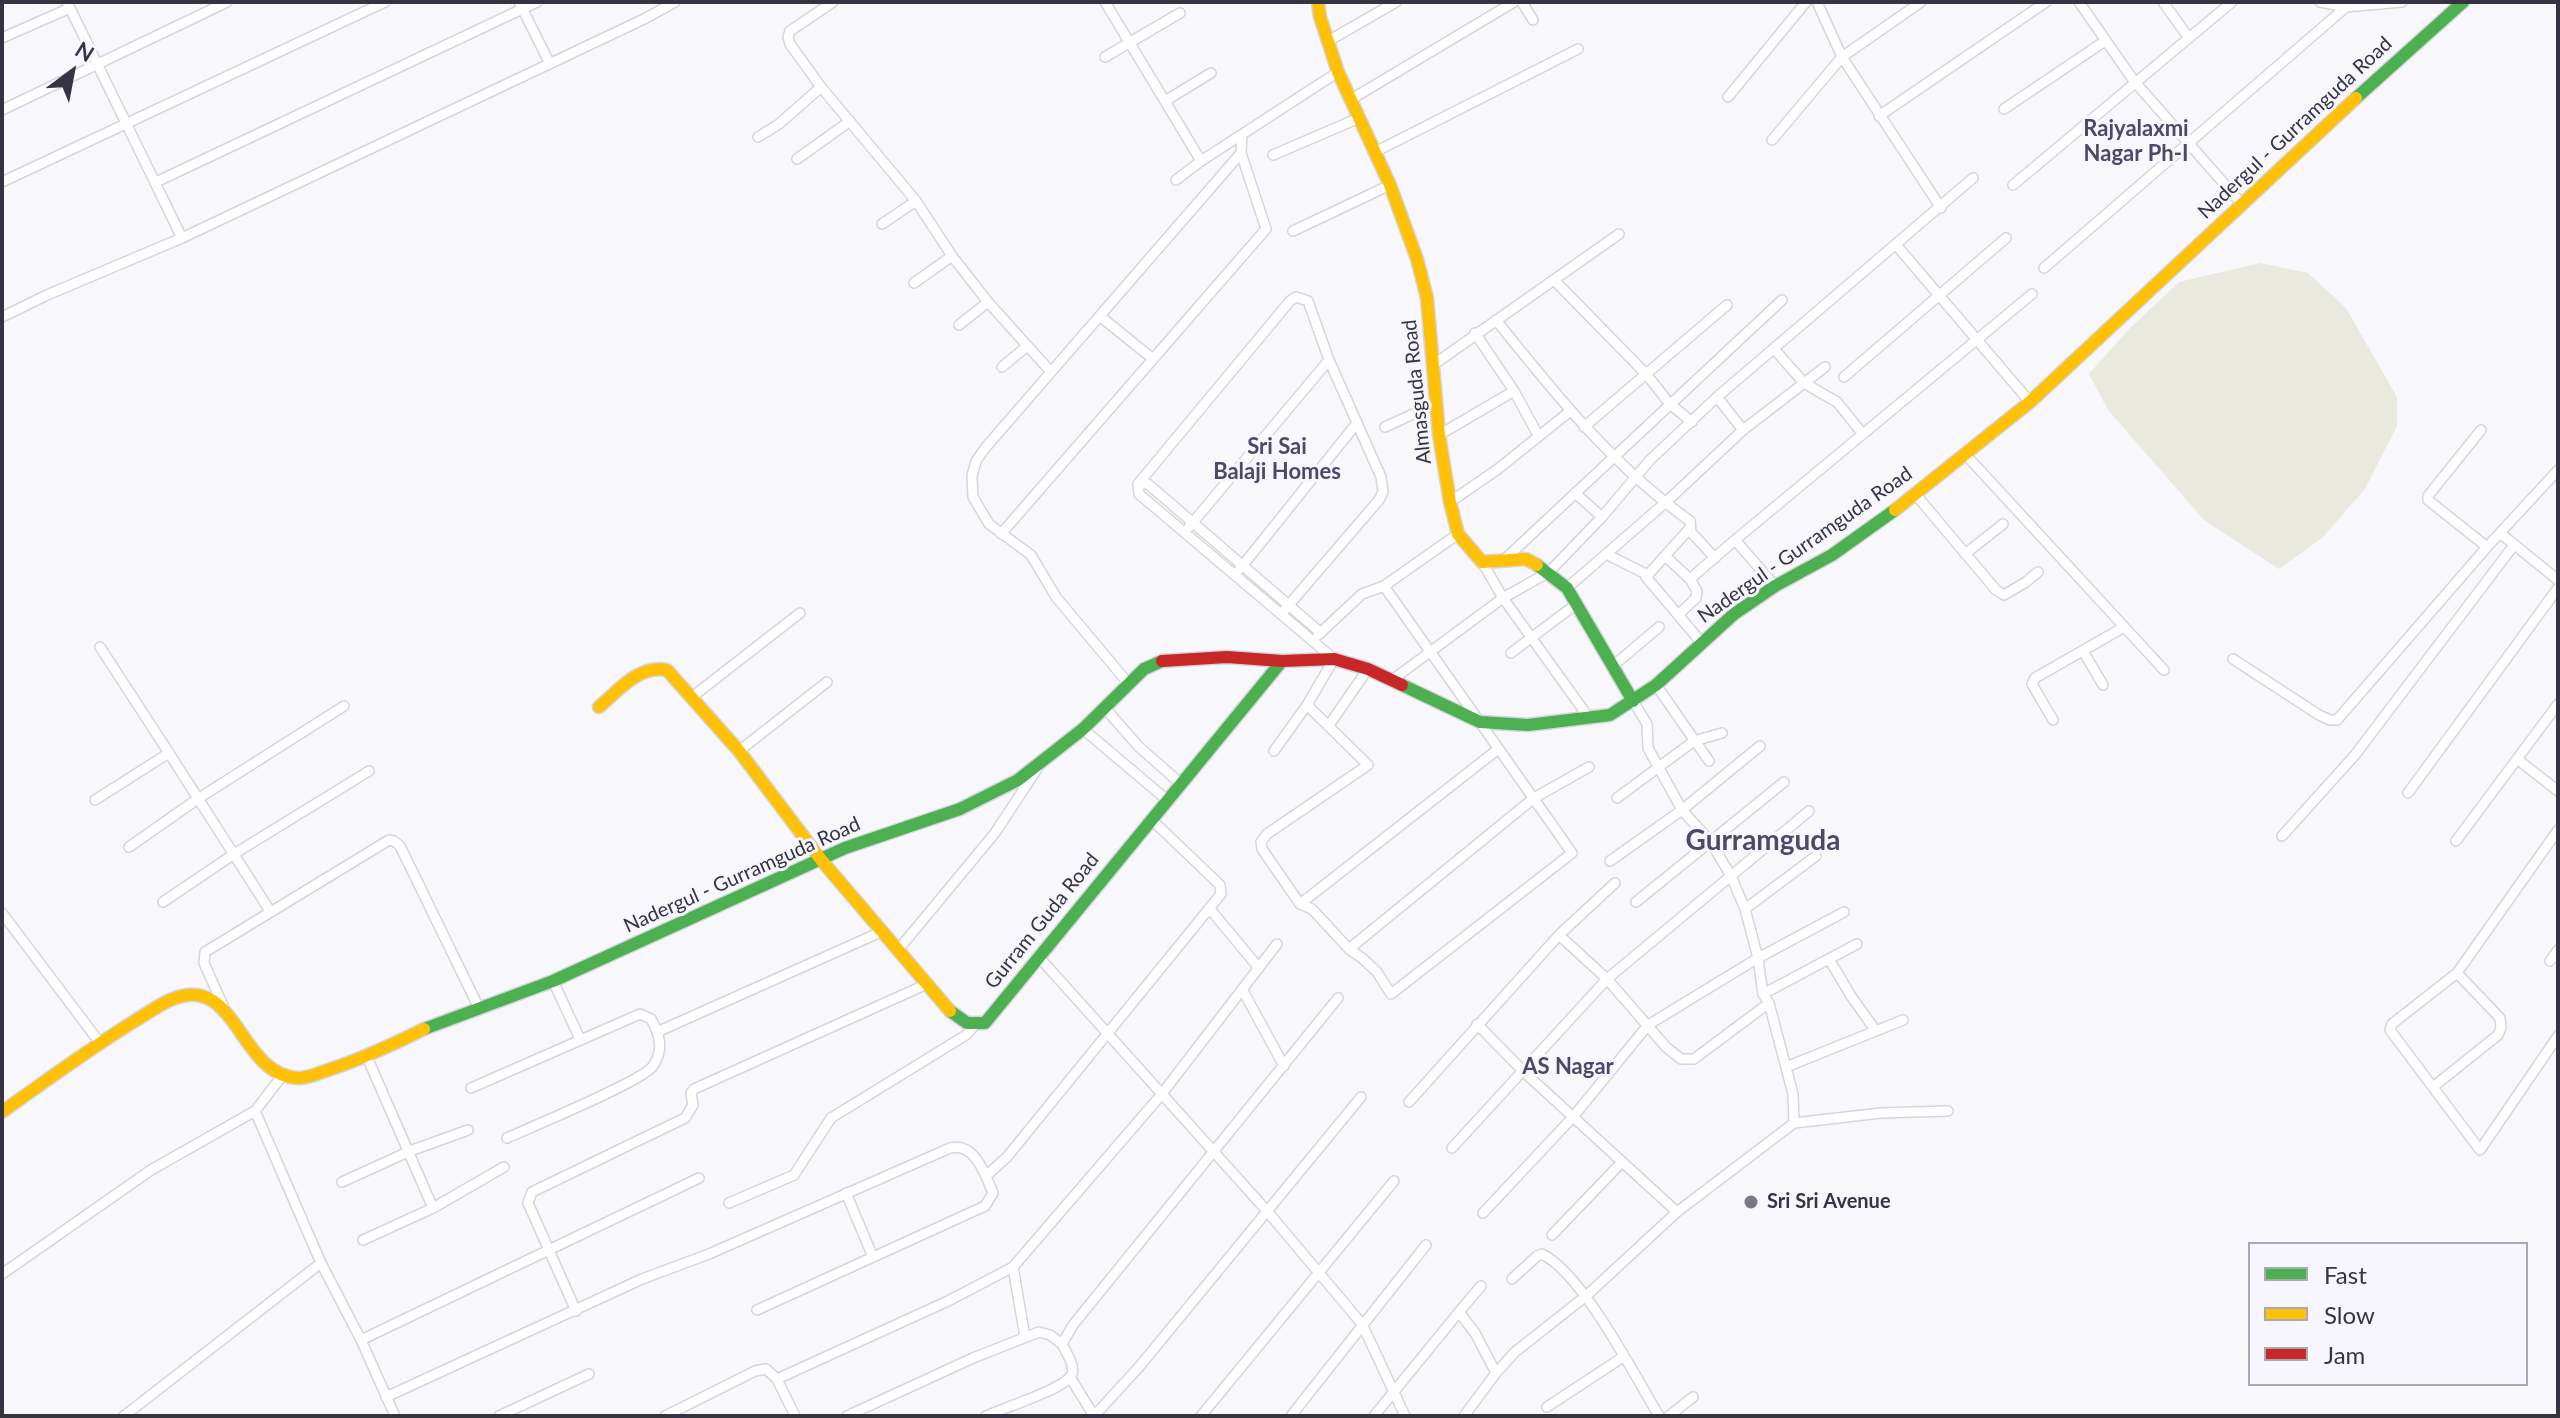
<!DOCTYPE html>
<style>
body{margin:0}
#map{position:relative;width:2560px;height:1418px;overflow:hidden;background:#f8f8fc;font-family:Lato,sans-serif}
canvas{display:block}
.frame{position:absolute;inset:0;border:4px solid #363442;pointer-events:none}
.legend{position:absolute;left:2248px;top:1242px;width:280px;height:144px;box-sizing:border-box;background:#f7f6fe;border:2px solid #aaa8b3;margin:0;padding:10px 14px;list-style:none;font-size:24px;color:#363442}
.legend li{display:flex;align-items:center;gap:16px;height:40px}
.legend b{width:40px;border:2px solid #aaa8b3}
.north{position:absolute;left:32px;top:32px;width:80px;height:80px;-webkit-text-stroke:6px #f7f6fe;paint-order:stroke;rotate:32deg;font-size:22px;font-weight:700;line-height:32px;text-align:center;color:#363442}
.north::after{content:'';display:block;margin:auto;width:28px;height:36px;background:#363442;clip-path:polygon(50% 0,100% 100%,50% 72%,0 100%)}
</style>
<div id="map">
<canvas width="2560" height="1418"></canvas>
<div class="frame"></div>
<ul class="legend">
<li><b style="height:10px;background:#4caf50"></b>Fast</li>
<li><b style="height:10px;background:#ffc107"></b>Slow</li>
<li><b style="height:10px;background:#c62828"></b>Jam</li>
</ul>
<div class="north">N</div>
</div>
<script>
const ctx = document.querySelector('canvas').getContext('2d');
ctx.lineJoin = 'round';
function paint(path, color) {
  ctx.fillStyle = color;
  ctx.fill(path, 'evenodd');
}
function strokePath(path, color, width, dash) {
  ctx.strokeStyle = color;
  ctx.lineWidth = width;
  ctx.lineCap = dash ? 'butt' : 'round';
  ctx.setLineDash(dash || []);
  ctx.stroke(path);
}
function label(font, color, halo, rows, align = 'center') {
  ctx.font = font + ' Lato,sans-serif';
  ctx.lineWidth = 6;
  ctx.setLineDash([]);
  ctx.textBaseline = 'middle';
  ctx.strokeStyle = halo;
  ctx.fillStyle = color;
  for (const [text, x, y, turn = 0] of rows) {
    ctx.save();
    ctx.translate(x, y);
    ctx.rotate((+turn || 0) * Math.PI / 180);
    ctx.textAlign = isNaN(turn) ? turn : align;
    if (halo) ctx.strokeText(text, 0, 0);
    ctx.fillText(text, 0, 0);
    ctx.restore();
  }
}
paint(new Path2D(`
 M2260 263 2308 273 2346 308 2397 397V426L2365 489 2322 538 2279 569 2204 520 2108 410 2089 374 2129 329 2179 282Z`), '#eae9dd');
const street = new Path2D(`
 M67 2 182 238
 M519 2 550 64
 M833 2 790 31 788 37 790 44 821 87 916 201 952 256 988 302 1051 372
 M1105 2 1201 161
 M1522 2 1533 20
 M1817 2 1842 57 1941 208
 M2079 2 2134 81 2242 204
 M2163 2 2189 38
 M2320 2 2346 7 2402 2
 M2 38 70 8
 M1330 40 1396 2
 M1105 57 1180 13
 M1728 97 1806 2
 M1350 100 1514 2
 M1165 101 1211 73
 M2004 109 2105 41
 M2 110 227 2
 M1879 116 2046 2
 M758 137 779 124 821 87
 M1772 140 1842 57 1921 2
 M1375 152 1578 49
 M1273 155 1359 118
 M797 159 850 121
 M1176 180 1201 161 1338 72
 M2 182 385 2
 M156 182 537 2
 M2013 185 2232 2
 M882 224 916 201
 M1293 231 1390 185
 M1897 246 2030 402
 M2044 268 2346 7
 M1554 280 1647 375 1669 403 1692 422
 M914 283 952 256
 M2 317 47 295 182 238 644 19 675 2
 M1101 317 1153 359
 M1496 320C1555 394 1613 466 1690 521L1691 532 1715 558
 M959 325 988 302
 M1475 333 1514 391 1538 435
 M1775 350 1804 383 1837 402 1862 433
 M1433 365 1619 234
 M1002 367 1026 347
 M1844 377 2006 238
 M1717 397 1743 430
 M1385 427 1437 403
 M1584 427 1727 305
 M2481 430 2428 496V500L2487 547
 M1439 435 1514 391
 M1966 455 2164 670
 M1138 484 1290 301 1296 297 1308 301 1329 360 1381 477 1383 492 1379 500 1281 614
 M1138 484 1139 494 1334 659 1307 705 1274 751
 M1138 484H1148L1321 633
 M1575 493 1602 517
 M1916 495 1996 590 2004 595 2026 582 2038 572
 M1450 502 1498 469 1569 412
 M1189 527 1329 360
 M1690 528 1646 577 1701 642
 M2500 533 2558 580
 M1001 534 1266 229 1241 153
 M1606 554 1648 575
 M1965 554 2003 524
 M1665 556 1690 579 1697 591 1696 598 1678 615
 M1505 559 1782 300
 M1482 562 1503 598 1589 718
 M1239 570 1357 423
 M1690 579 1735 540
 M1775 586 1735 540 2032 294
 M1567 588 1665 503 1743 430 1825 367
 M1318 635 1362 594 1384 586 1458 534
 M100 647 169 753
 M2083 651 2103 685
 M1511 653 1575 605
 M2233 659 2319 715 2330 720H2337L2487 547 2558 470
 M1613 666 1659 627
 M1392 680 1503 598 1549 572 1602 517 1650 460 1717 397 1973 178
 M1128 683 1056 597 1031 555 989 524 973 497 972 476 976 461 986 447 1241 153 1242 135
 M1656 685 1709 761
 M692 697 800 613
 M1633 701 1647 724 1648 748 1682 810 1710 841 1731 876 1745 909 1758 958 1763 994 1769 1003 1793 1094 1794 1123
 M1307 705 1368 765 1267 834 1261 842 1262 849 1300 904 1312 909 1349 949 1362 958 1377 972 1391 994 1572 853 1384 586
 M1105 708 1138 746 1180 783
 M2053 720 2032 684 2035 678 2124 627
 M1329 725 1368 669
 M1083 729 1167 800
 M739 751 827 682
 M2517 759 2558 791
 M2408 793 2558 588
 M1617 798 1694 741 1722 733
 M95 800 169 753 270 911
 M2558 830 2457 973 2392 1024 2390 1030 2480 1150 2558 1036
 M2282 836 2355 755 2514 545
 M2456 841 2558 704
 M129 847 199 798 344 706
 M1610 861 1682 810 1760 746
 M163 902 234 854 369 771
 M1636 902 1784 782
 M1300 904 1497 750
 M1209 908 1259 968
 M1745 909 1816 856
 M2 913 100 1043
 M1559 935 1607 979 1666 1047 1681 1059H1694L1769 1003
 M1349 949 1534 798 1589 767
 M898 950 995 833 1037 769
 M1038 956 1267 1211 1362 1324 1405 1416
 M1829 959 1851 996 1876 1031
 M2550 961 2558 950
 M553 981 580 1039
 M1242 989 1284 1066
 M1763 994 1857 944
 M225 1010 204 963 205 952 389 840 394 841 400 846 479 1008
 M1477 1024 1524 1072 1677 1212
 M657 1032 883 931
 M367 1057 433 1208
 M1786 1067 1903 1020
 M2433 1087 2498 1035 2501 1028 2500 1018 2457 973
 M471 1088 640 1014 651 1019C660 1035 664 1050 653 1066 643 1081 531 1127 507 1138
 M1409 1102 1559 935 1615 883
 M255 1111 321 1263 361 1340 395 1416
 M1452 1148 1607 979 1809 811
 M986 1176 1007 1157 1221 894 1220 885 1151 819
 M342 1182 410 1151 468 1130
 M846 1193 873 1257
 M729 1203 794 1175 831 1118 966 1035 974 1026
 M1483 1213 1573 1117 1648 1025 1758 958 1844 912
 M1552 1235 1622 1162
 M363 1240 433 1208 504 1167
 M1013 1267 1025 1337
 M2 1274 151 1170 255 1111 282 1076
 M1512 1279 1537 1256 1542 1254C1582 1273 1635 1376 1659 1416
 M576 1311 528 1203 532 1192 685 1118 693 1105 691 1093 694 1089 927 984
 M1459 1312 1481 1286
 M361 1340 699 1178
 M1070 1377 1094 1416
 M777 1379 948 1301 1013 1267 1161 1095 1277 944
 M386 1397 642 1279 709 1254 950 1148C975 1142 985 1174 993 1193L985 1206 757 1310
 M1547 1407 1623 1357
 M124 1416 321 1263
 M499 1416 589 1374
 M665 1416 755 1371 766 1369 777 1379 795 1416
 M847 1416 973 1358 1039 1332 1050 1335 1062 1344
 M986 1416C1003 1408 1066 1389 1072 1374 1075 1364 1066 1353 1062 1344L1073 1325 1338 998
 M1094 1416 1139 1367 1361 1097
 M1201 1416 1394 1181
 M1291 1416 1426 1245
 M1374 1416 1459 1312 1475 1333 1496 1373
 M1464 1416 1496 1373 1515 1352 1586 1296 1677 1212 1794 1123 1881 1113 1948 1111
 M1669 1416 1693 1397`);
const fast = new Path2D(`
 M2356 98 2463 2
 M1537 565 1567 588 1633 701
 M1402 685 1480 722 1528 725 1610 715 1656 685 1734 614 1775 586 1832 555 1895 510
 M950 1011 967 1023H985L1282 661
 M424 1029 553 981 845 848 960 809 1018 780 1083 729 1144 669 1162 661`);
const slow = new Path2D(`
 M1318 2 1320 17 1338 72 1390 185 1417 259 1427 298 1439 435 1450 502 1458 534 1482 562 1526 559 1537 565
 M1895 510 2030 402 2356 98
 M599 707C618 691 639 664 667 670L739 751 822 861 950 1011
 M2 1112C45 1081 88 1050 133 1022 150 1012 168 997 188 995 239 990 243 1076 299 1078 309 1078 319 1073 328 1070 362 1059 392 1045 424 1029`);
const jam = new Path2D(`
 M1162 661 1227 657 1282 661 1334 659 1368 669 1402 685`);
strokePath(street, '#d5d5de', 12);
strokePath(fast, '#d5d5de', 15);
strokePath(slow, '#d5d5de', 15);
strokePath(jam, '#d5d5de', 15);
strokePath(street, '#fefeff', 9);
strokePath(fast, '#4caf50', 12);
strokePath(slow, '#ffc107', 12);
strokePath(jam, '#c62828', 12);
for (const [x, y, r, color] of [
 [1751,1202,8,"#7a7983"]
]) {
  const dot = new Path2D();
  dot.arc(x, y, r, 0, 2 * Math.PI);
  ctx.fillStyle = color;
  ctx.fill(dot);
  strokePath(dot, '#f7f6fe', 3);
}
label('20px', '#363442', '#f7f6fe', [
 ["Nadergul - Gurramguda Road",2295,128,-43],
 ["Almasguda Road",1417,392,-96],
 ["Nadergul - Gurramguda Road",1805,545,-35],
 ["Nadergul - Gurramguda Road",742,875,-24],
 ["Gurram Guda Road",1042,921,-51]
]);
label('bold 20px', '#363442', '#f7f6fe', [
 ["Sri Sri Avenue",1767,1202]
], 'left');
label('bold 22px', '#4d4866', '#f7f6fe', [
 ["Rajyalaxmi",2136,129],
 ["Nagar Ph-I",2136,154],
 ["Sri Sai",1277,447],
 ["Balaji Homes",1277,472],
 ["AS Nagar",1568,1067]
]);
label('bold 28px', '#4d4866', '#f7f6fe', [
 ["Gurramguda",1763,841]
]);
</script>
